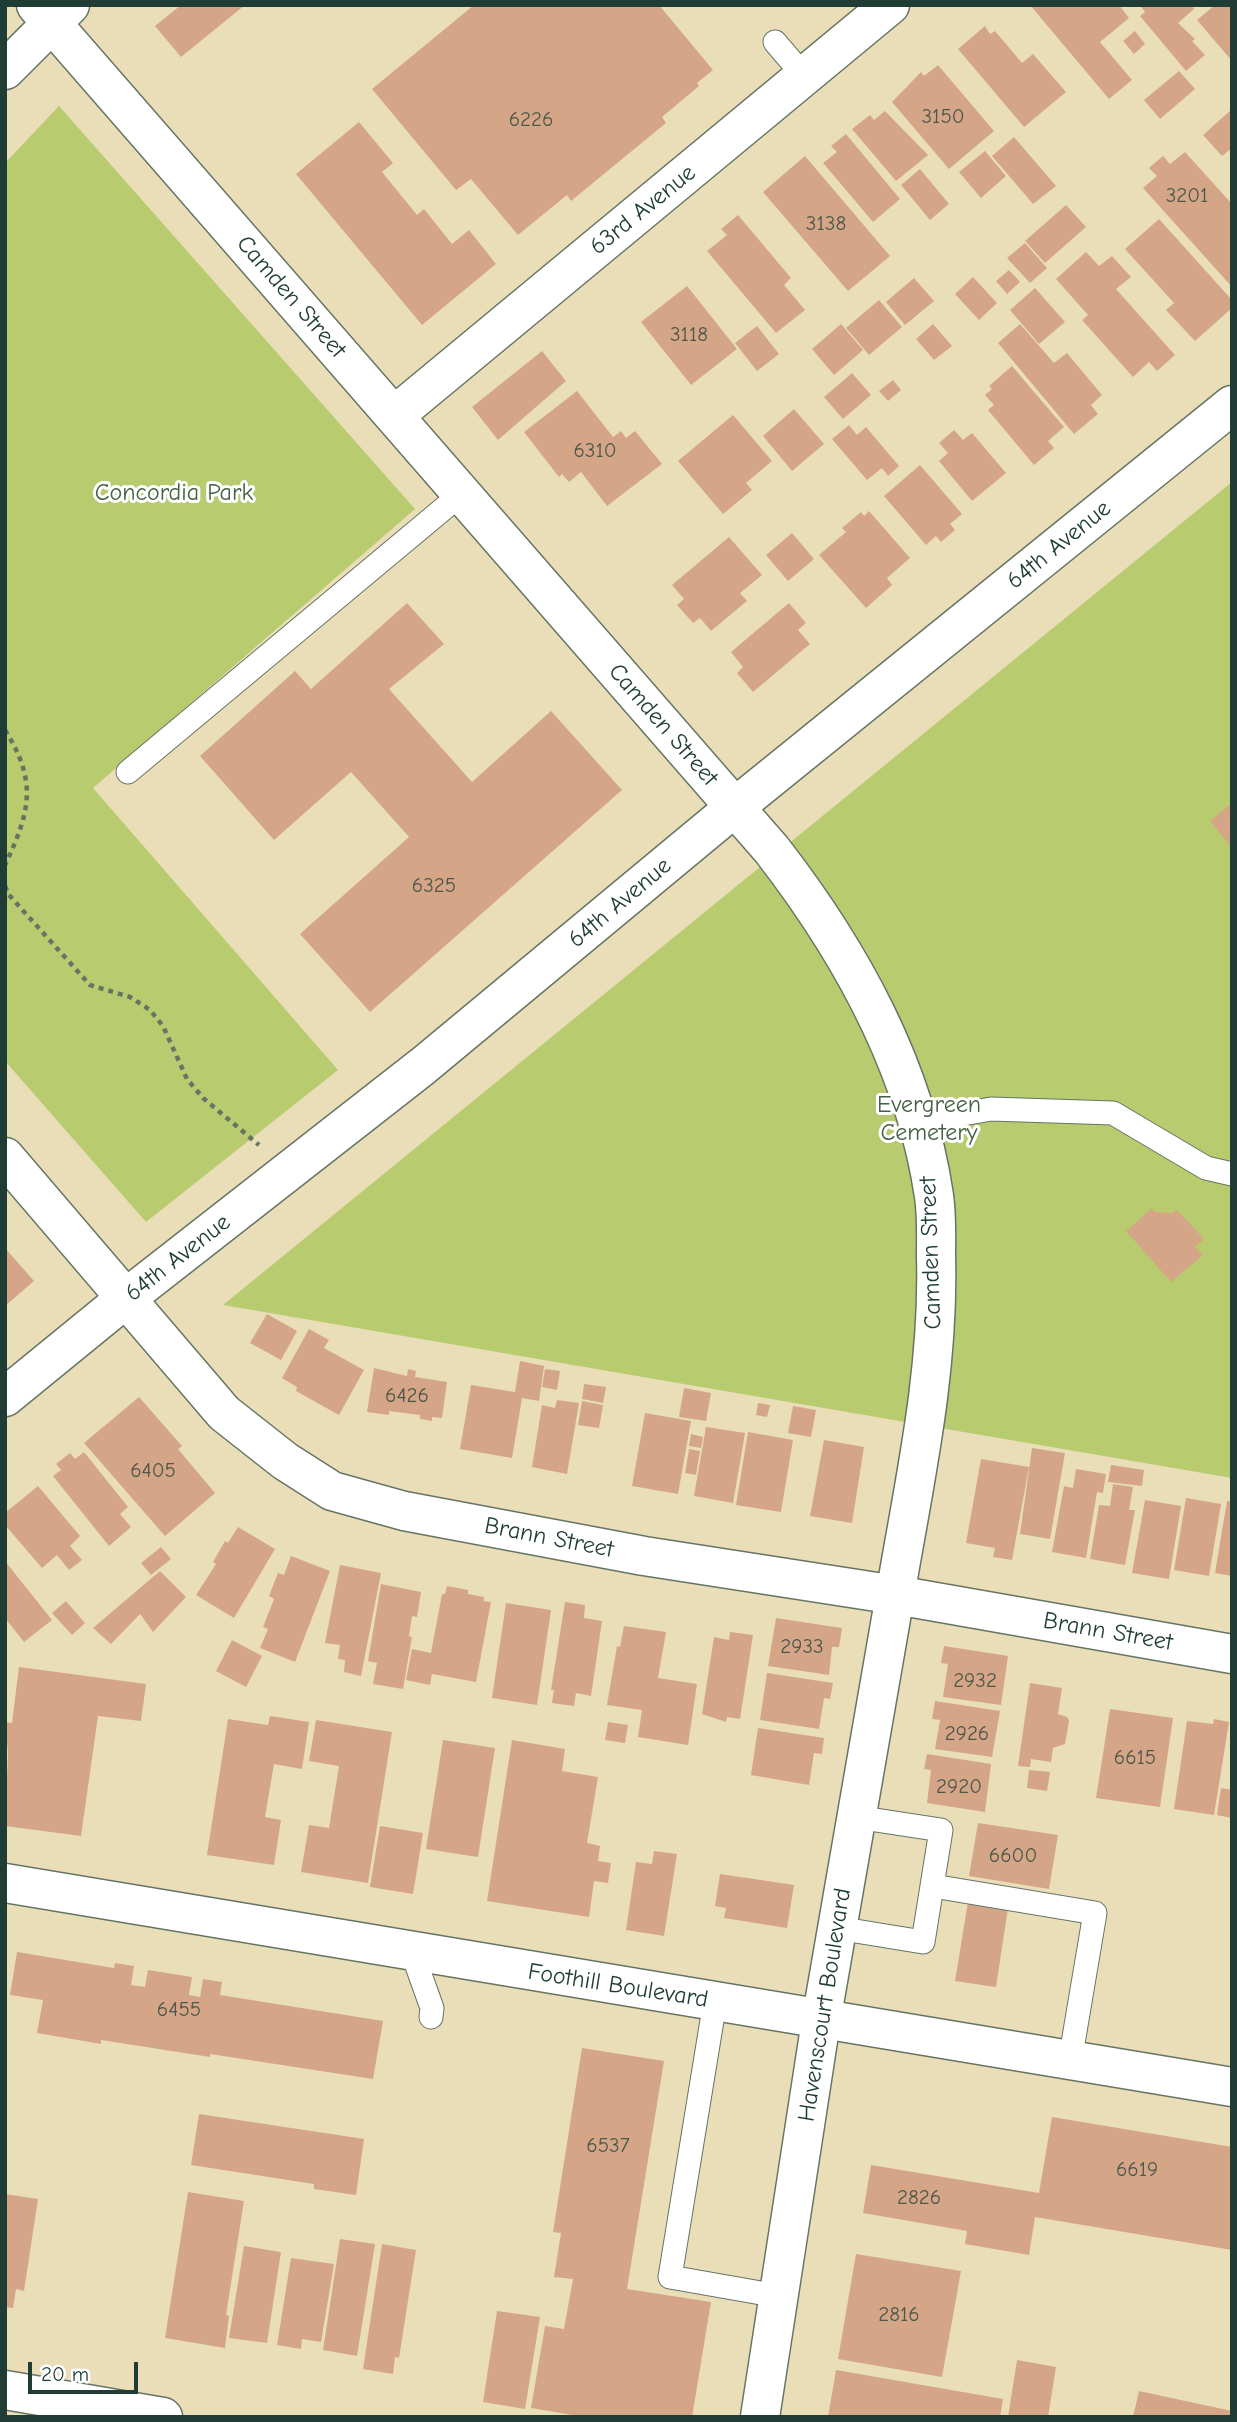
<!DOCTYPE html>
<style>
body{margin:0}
#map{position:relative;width:1237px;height:2422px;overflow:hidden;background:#eadeb9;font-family:"Comic Neue",sans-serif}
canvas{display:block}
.frame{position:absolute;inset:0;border:7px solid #1f3d34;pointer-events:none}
.scale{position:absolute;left:28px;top:2362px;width:110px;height:32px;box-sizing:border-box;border:4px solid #1f3d34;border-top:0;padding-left:9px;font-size:21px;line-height:24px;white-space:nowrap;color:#1f3d34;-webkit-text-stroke:5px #fff;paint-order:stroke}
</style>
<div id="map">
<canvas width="1237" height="2422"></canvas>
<div class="frame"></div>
<div class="scale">20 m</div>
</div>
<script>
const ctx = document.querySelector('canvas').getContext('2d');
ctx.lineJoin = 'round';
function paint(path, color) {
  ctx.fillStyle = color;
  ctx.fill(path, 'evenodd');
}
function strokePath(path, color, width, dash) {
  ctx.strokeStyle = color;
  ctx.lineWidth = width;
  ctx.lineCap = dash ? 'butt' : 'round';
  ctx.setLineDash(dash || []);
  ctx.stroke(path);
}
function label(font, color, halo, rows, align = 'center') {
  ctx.font = font + ' "Comic Neue",sans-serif';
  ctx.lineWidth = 6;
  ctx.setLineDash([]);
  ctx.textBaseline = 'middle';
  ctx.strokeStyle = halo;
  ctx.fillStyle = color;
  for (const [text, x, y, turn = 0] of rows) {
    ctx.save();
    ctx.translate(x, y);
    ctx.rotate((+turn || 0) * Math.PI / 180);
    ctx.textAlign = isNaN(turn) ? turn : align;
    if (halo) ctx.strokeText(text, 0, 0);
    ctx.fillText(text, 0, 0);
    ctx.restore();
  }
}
paint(new Path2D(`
 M59 106 415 509 93 788 338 1070 146 1222 5 1061V163Z
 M1232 482V1478L223 1305Z`), '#b8cb6f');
paint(new Path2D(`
 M181 5H245L181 57 155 26Z
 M474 5H659L713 70 697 83 699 86 662 117 666 123 571 201 567 195 518 235 471 179 456 190 372 89Z
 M1030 5H1119L1129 18 1100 42 1132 80 1109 99Z
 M1140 5H1191L1194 9 1178 23 1195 39 1192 41 1205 55 1186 71 1140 16 1145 12Z
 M1215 5H1232V61L1197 20Z
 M985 26 990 34 995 31 1022 63 1033 54 1066 92 1024 127 958 49Z
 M1135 31 1145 44 1134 54 1123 41Z
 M938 65 994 131 949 169 892 102 921 72 924 76Z
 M1179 71 1195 89 1160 119 1144 100Z
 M1232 109V148L1222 156 1203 135Z
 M885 111 928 155 896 181 852 129 870 115 874 120Z
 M359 122 393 163 382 172 417 215 424 209 452 244 469 230 496 264 422 325 296 174Z
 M846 134 900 199 873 222 823 163 837 152 831 146Z
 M1014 137 1056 186 1033 204 992 156Z
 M985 151 1006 176 981 198 959 172Z
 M1185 152 1232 204V287L1143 188 1157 176 1149 168 1163 156 1170 164Z
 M805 156 890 256 848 291 763 192Z
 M920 169 949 204 930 220 901 185Z
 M1066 205 1086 227 1045 263 1025 241Z
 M738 215 791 278 784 285 805 310 776 333 707 251 727 235 721 229Z
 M1159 219 1232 300V308L1195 341 1166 310 1174 303 1125 249Z
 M1025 243 1047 268 1030 283 1007 258Z
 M1086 252 1099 266 1112 256 1131 277 1116 289 1175 355 1157 371 1149 362 1133 377 1082 320 1088 315 1056 279Z
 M1009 270 1020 282 1007 294 996 281Z
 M973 277 997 303 979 320 955 294Z
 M914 278 934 301 905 325 886 302Z
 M687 286 737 349 691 385 641 322Z
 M1035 288 1065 322 1039 344 1010 310Z
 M879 300 902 327 869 355 846 328Z
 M841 324 863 350 834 375 812 349Z
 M933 324 952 346 934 360 916 339Z
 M1020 324 1054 363 1067 353 1102 395 1091 405 1098 414 1074 434 998 343Z
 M757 326 779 354 757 371 735 343Z
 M542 351 566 381 498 440 472 407Z
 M1012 366 1064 427 1048 441 1054 448 1034 465 988 410 994 405 985 395 992 389 989 386Z
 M852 373 871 395 843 419 824 397Z
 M893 380 901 390 888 401 879 391Z
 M577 391 613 437 621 431 626 438 635 431 662 464 607 506 581 472 569 482 562 474 559 477 524 432Z
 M794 409 824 444 792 471 763 436Z
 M733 415 772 461 746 483 752 490 723 514 678 461Z
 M849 425 857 435 866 427 899 466 888 476 882 468 867 480 832 439Z
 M954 430 963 440 972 433 1006 473 972 501 939 461 948 453 939 443Z
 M920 465 962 514 950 524 955 530 941 542 936 536 926 545 884 496Z
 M869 511 910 558 887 578 892 585 866 608 819 555 846 532 842 528 861 512 864 516Z
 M792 533 814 559 788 581 766 555Z
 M729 537 762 575 740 593 747 601 711 631 700 618 693 623 677 605 684 599 672 585Z
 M407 603 444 644 389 689 472 782 551 711 622 790 370 1012 300 934 409 837 351 772 274 840 200 756 295 671 311 689Z
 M789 603 806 623 798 630 810 644 753 692 737 673 743 667 731 652Z
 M1232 803V848L1210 821Z
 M1152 1208 1155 1212 1173 1213 1177 1210 1204 1239 1195 1247 1203 1255 1171 1282 1126 1231Z
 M5 1248 34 1281 5 1306Z
 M267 1314 297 1331 281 1360 250 1343Z
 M309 1329 329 1340 324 1348 364 1370 339 1415 296 1391 297 1387 282 1378Z
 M520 1361 544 1366 539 1401 522 1398 512 1458 460 1449 471 1385 515 1392Z
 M374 1368 407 1376 408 1369 416 1371 415 1377 447 1382 442 1418 432 1417V1421L420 1419V1415L389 1411V1415L367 1412Z
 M545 1369 560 1371 557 1390 542 1387Z
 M584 1384 606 1387 603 1403 582 1399Z
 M684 1388 711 1393 706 1421 679 1417Z
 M139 1397 182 1446 178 1449 215 1493 165 1536 84 1443Z
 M557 1400 579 1403 567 1474 532 1467 542 1405 555 1408Z
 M582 1401 603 1405 599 1428 578 1425Z
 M758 1403 770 1405 767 1417 756 1415Z
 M793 1406 816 1410 811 1437 788 1433Z
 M645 1413 691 1421 678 1494 632 1486Z
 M706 1427 745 1433 733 1503 694 1496Z
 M748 1432 793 1440 781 1512 736 1505Z
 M691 1434 703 1437 701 1448 689 1446Z
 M824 1440 864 1447 852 1523 810 1516Z
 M1032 1448 1065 1453 1050 1539 1020 1534Z
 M689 1449 700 1451 696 1475 685 1473Z
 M84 1452 128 1507 120 1514 131 1527 109 1546 53 1476 61 1470 56 1464 70 1453 75 1459Z
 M981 1459 1029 1467 1012 1560 993 1557 995 1548 966 1543Z
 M1111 1465 1144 1470 1142 1486 1108 1482Z
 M1076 1469 1106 1474 1103 1493 1097 1492 1086 1558 1052 1552 1064 1486 1073 1488Z
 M1113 1484 1133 1487 1129 1510H1135L1125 1565 1090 1559 1099 1505 1110 1506Z
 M38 1486 80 1536 70 1546 82 1560 69 1570 57 1555 42 1568 5 1525V1513Z
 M1186 1498 1221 1504 1209 1576 1174 1570Z
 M1145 1500 1181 1506 1169 1579 1132 1573Z
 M1227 1501 1232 1502V1576L1215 1573Z
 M238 1527 275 1549 234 1618 196 1595 216 1564 213 1562 225 1541 228 1543Z
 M161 1547 171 1559 151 1575 141 1563Z
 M291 1556 330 1571 295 1662 260 1648 268 1629 263 1627 274 1599 269 1596 278 1573 284 1575Z
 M5 1561 52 1620 24 1642 5 1618Z
 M340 1565 381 1573 361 1676 344 1672 345 1660 338 1659 340 1645 325 1643Z
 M160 1571 186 1597 153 1632 140 1614 111 1644 93 1628Z
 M381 1584 421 1592 417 1617 412 1616 409 1636 412 1637 403 1689 373 1684 377 1663 368 1661Z
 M447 1586 468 1590V1594L484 1597V1601L491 1602 476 1682 432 1674 430 1685 406 1680 412 1649 431 1653 442 1594H445Z
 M66 1601 85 1623 72 1635 52 1613Z
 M565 1602 585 1605 584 1618 602 1621 591 1696 576 1693 574 1706 552 1703 554 1690H551Z
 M506 1603 551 1610 537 1705 492 1698Z
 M776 1618 842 1628 839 1647H832L829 1675 768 1666Z
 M624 1626 666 1632 658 1678 697 1684 688 1745 638 1737 642 1710 607 1705 617 1646 620 1647Z
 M730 1632 753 1635 740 1719 727 1717 726 1722 702 1714 714 1637 729 1640Z
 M232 1640 262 1656 246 1687 216 1671Z
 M944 1646 1008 1656 1001 1705 943 1697 948 1664 941 1663Z
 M19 1667 146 1684 141 1721 98 1716 81 1836 5 1826 8 1753 5 1722 12 1723Z
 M767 1673 833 1683 830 1699 824 1698 819 1729 760 1720Z
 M1030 1683 1062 1688 1058 1714 1067 1717 1069 1721 1065 1744 1053 1748 1051 1762 1031 1759 1030 1767 1018 1766Z
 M935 1701 1000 1711 992 1757 935 1749 940 1720 932 1719Z
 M1110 1709 1173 1718 1160 1807 1096 1798Z
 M270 1716 309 1722 302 1769 274 1764 265 1817 281 1820 274 1865 207 1855 228 1719 268 1725Z
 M1214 1719 1229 1722 1214 1815 1174 1809 1187 1721 1213 1724Z
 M316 1720 392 1732 368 1883 301 1872 309 1825 329 1828 339 1766 309 1761Z
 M608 1722 628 1725 625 1743 605 1740Z
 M758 1728 824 1738 822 1754 814 1753 809 1785 751 1775Z
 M443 1740 495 1748 478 1857 426 1849Z
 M512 1740 565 1749 562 1771 598 1777 587 1843 600 1846 598 1861 611 1863 608 1883 594 1881 589 1917 487 1901Z
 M927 1754 991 1764 985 1812 927 1803 931 1770 924 1769Z
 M1029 1770 1050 1772 1047 1791 1027 1788Z
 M1221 1788 1232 1790V1818L1217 1815Z
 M978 1823 1058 1835 1049 1889 969 1876Z
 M380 1826 423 1833 413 1894 370 1887Z
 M654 1851 677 1854 664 1936 626 1930 636 1862 652 1864Z
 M720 1874 794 1885 787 1928 724 1918 726 1908 715 1906Z
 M968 1902 1008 1908 996 1987 955 1981Z
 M17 1952 114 1968 115 1963 134 1966 131 1985 145 1987 148 1970 192 1977 189 1995 200 1997 203 1979 222 1982 220 1995 383 2021 373 2079 210 2054V2057L101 2040V2044L37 2033 43 2000 10 1995Z
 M582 2048 664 2061 627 2289 711 2302 692 2417H584L531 2408 545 2326 564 2329 573 2279 554 2277 561 2233 553 2232Z
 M199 2114 364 2139 356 2195 314 2189V2184L191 2165Z
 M1052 2117 1232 2147V2250L1035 2217 1029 2255 965 2244 967 2231 863 2213 871 2165 1039 2193Z
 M188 2192 244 2201 226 2315 229 2316 225 2348 165 2338Z
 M5 2194 38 2199 24 2291 16 2289 13 2308 5 2307Z
 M340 2239 375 2244 357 2356 323 2350Z
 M382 2244 416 2250 399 2358 395 2357 393 2374 363 2369Z
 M244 2246 281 2252 267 2343 229 2338Z
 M856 2254 961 2271 942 2377 838 2359Z
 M291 2258 334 2264 321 2342 302 2339 301 2349 277 2345Z
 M497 2311 540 2317 525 2409 483 2402Z
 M1017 2360 1056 2367 1048 2417H1008Z
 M836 2370 1003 2399 1000 2417H828Z
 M1139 2391 1232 2411V2417H1133Z`), '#d4a687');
const service = new Path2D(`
 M775 42 805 77
 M128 772 460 495
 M918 1122 991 1109 1113 1113 1206 1168 1232 1174
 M933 1886 1095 1913 1070 2061
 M837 1928 923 1942 941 1830 856 1817
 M412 1952 432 2008 431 2017
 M715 2002 670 2277 778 2296`);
const minor = new Path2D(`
 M5 70 70 5
 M395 415 890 5
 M5 1157 224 1413 285 1461 332 1491 404 1511 644 1556 896 1595 1232 1654
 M5 1397 125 1299 423 1066 735 807 1232 405`);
const tertiary = new Path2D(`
 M36 5 772 850C851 952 915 1067 934 1196 937 1216 936 1237 936 1257 939 1360 919 1460 901 1561 875 1714 847 1867 821 2021
 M5 2390 163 2417`);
const secondary = new Path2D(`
 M5 1883 1232 2087
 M760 2417 821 2021`);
strokePath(service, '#667563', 25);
strokePath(minor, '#667563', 41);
strokePath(tertiary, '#667563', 41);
strokePath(secondary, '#667563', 41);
strokePath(new Path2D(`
 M5 730C38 782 30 812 5 865
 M5 886 9 895 90 985 130 997 150 1010 163 1026 187 1079 203 1098 259 1145`), '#667563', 4.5, [5, 5]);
strokePath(service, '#fff', 23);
strokePath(minor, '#fff', 38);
strokePath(tertiary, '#fff', 38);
strokePath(secondary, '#fff', 38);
label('21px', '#4c5749', null, [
 ["3150",943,117],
 ["6226",531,120],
 ["3201",1187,196],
 ["3138",826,224],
 ["3118",689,335],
 ["6310",595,451],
 ["6325",434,886],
 ["6426",407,1396],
 ["6405",153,1471],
 ["2933",802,1647],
 ["2932",975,1681],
 ["2926",967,1734],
 ["6615",1135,1758],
 ["2920",959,1787],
 ["6600",1013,1856],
 ["6455",179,2010],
 ["6537",608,2146],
 ["6619",1137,2170],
 ["2826",919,2198],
 ["2816",899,2315]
]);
label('24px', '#1f3d34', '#fff', [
 ["63rd Avenue",643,210,-39],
 ["Camden Street",291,297,49],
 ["64th Avenue",1059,545,-39],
 ["Camden Street",663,725,49],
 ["64th Avenue",620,903,-40],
 ["Camden Street",931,1253,-92],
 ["64th Avenue",178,1258,-38],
 ["Brann Street",549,1538,11],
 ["Brann Street",1108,1632,10],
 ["Foothill Boulevard",618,1986,9],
 ["Havenscourt Boulevard",825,2005,-81]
]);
label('24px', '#456043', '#fff', [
 ["Concordia Park",174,493],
 ["Evergreen",929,1105],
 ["Cemetery",929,1133]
]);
</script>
